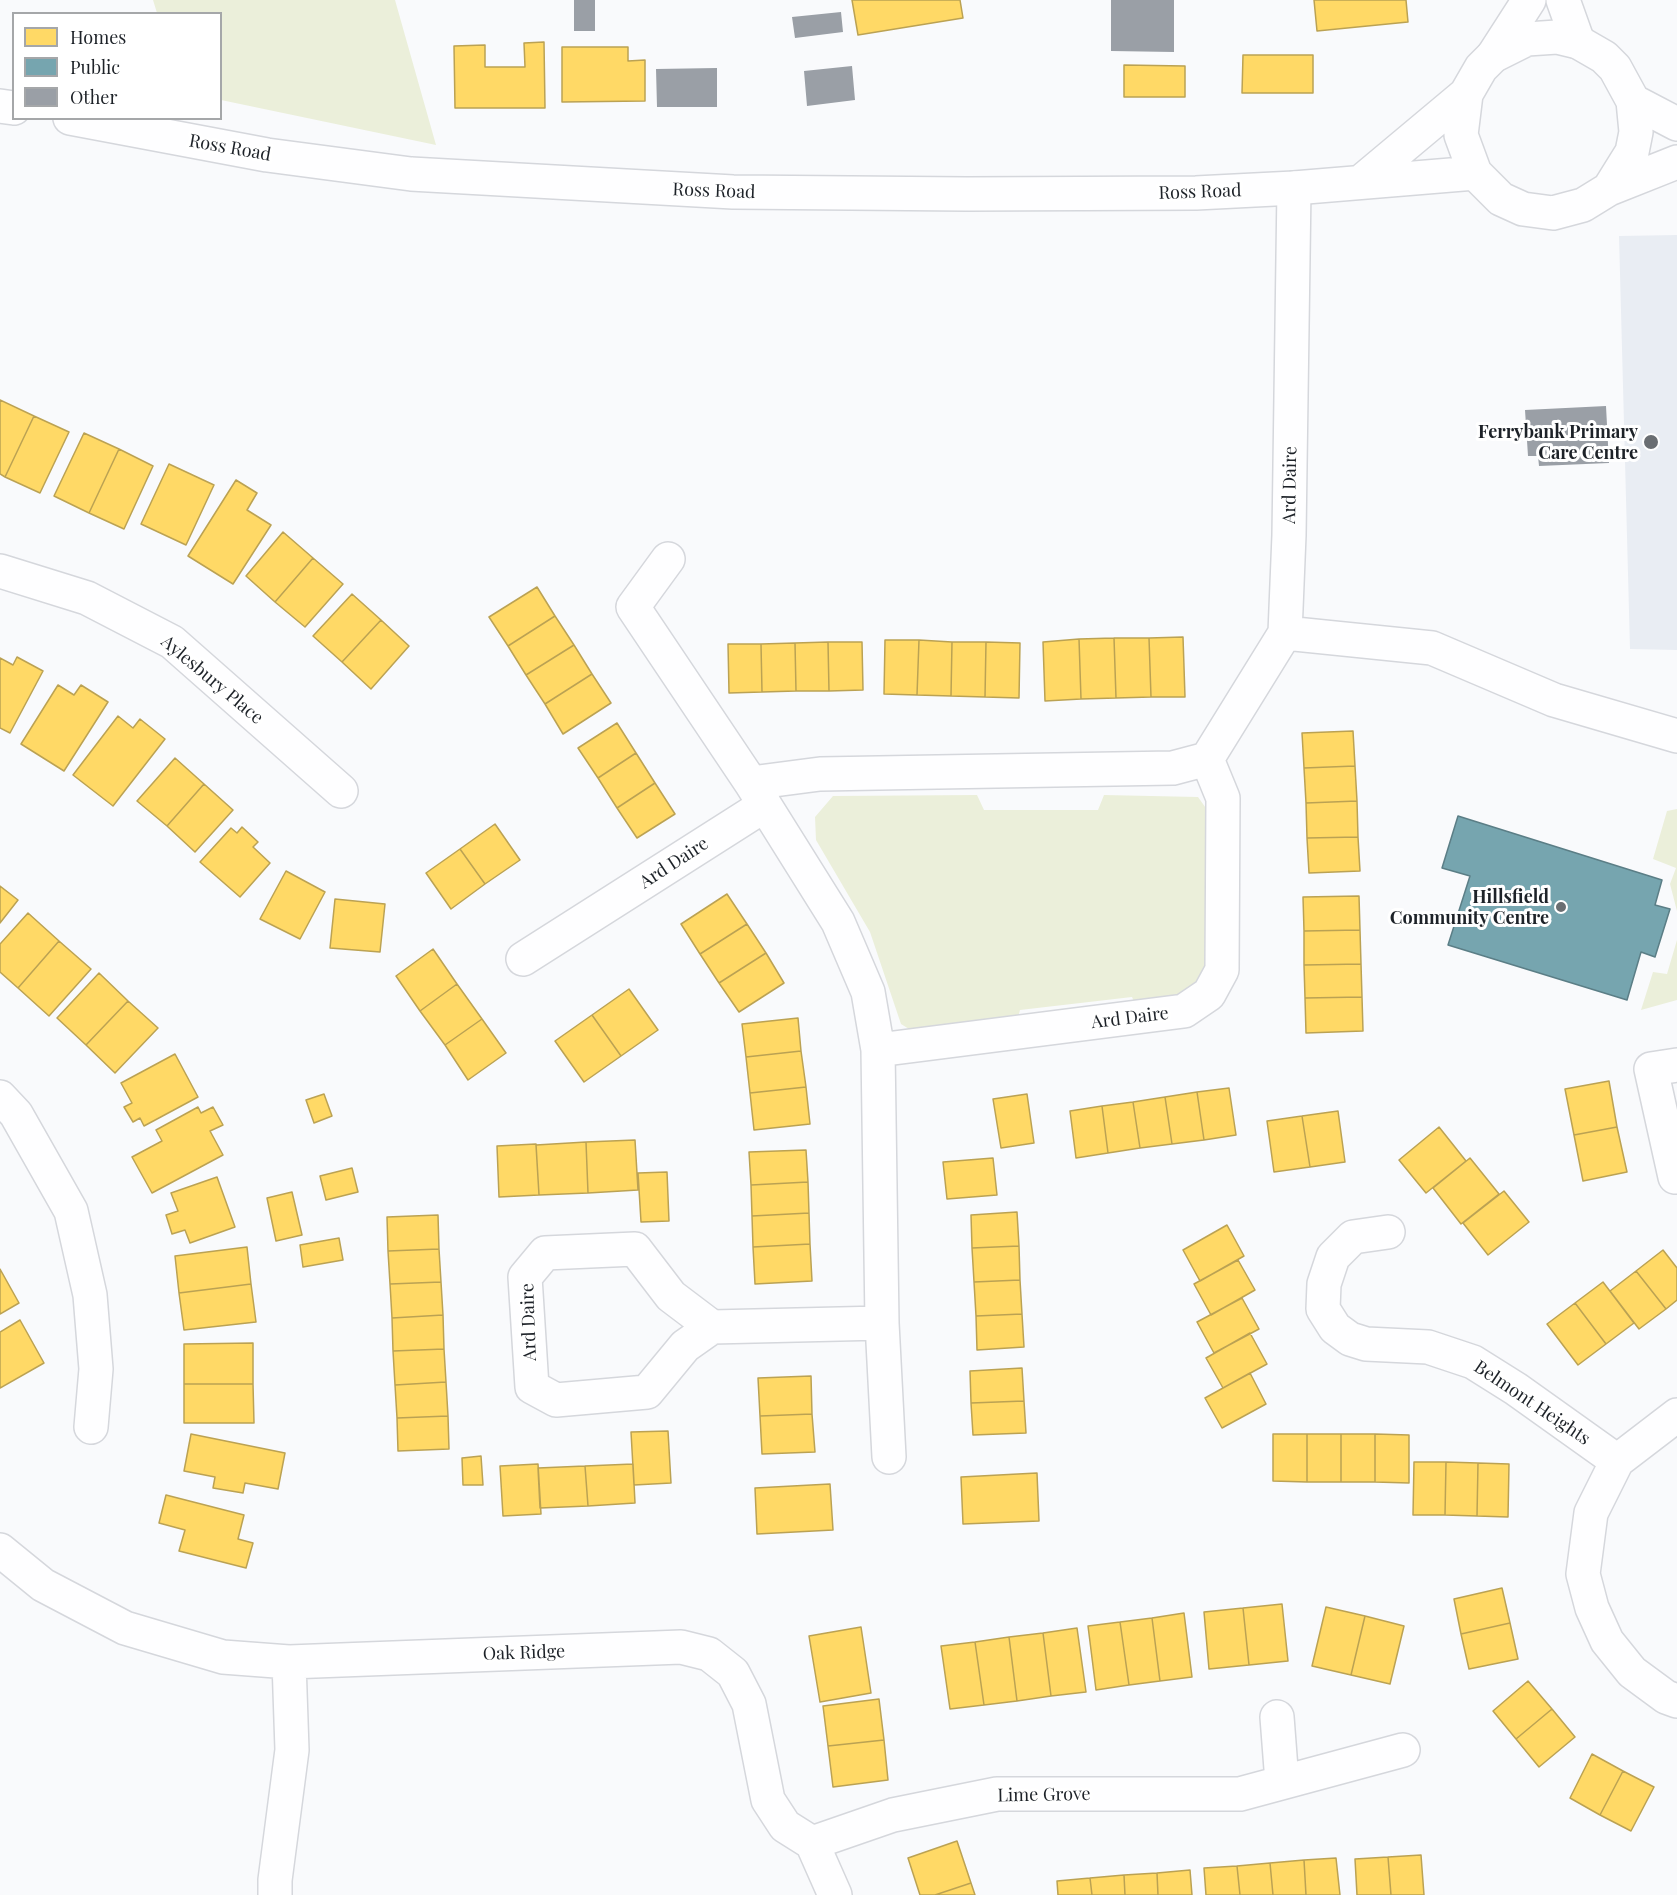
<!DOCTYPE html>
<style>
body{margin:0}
#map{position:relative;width:1677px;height:1895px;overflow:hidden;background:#f9fafc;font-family:"Playfair Display",serif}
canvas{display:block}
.legend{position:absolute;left:12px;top:12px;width:210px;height:108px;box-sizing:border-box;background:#fff;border:2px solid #a5a7a9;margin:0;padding:8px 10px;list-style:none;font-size:18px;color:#1d2228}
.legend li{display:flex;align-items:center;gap:12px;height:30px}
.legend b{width:30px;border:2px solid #a5a7a9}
</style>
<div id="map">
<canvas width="1677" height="1895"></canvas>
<ul class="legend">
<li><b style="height:16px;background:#ffd966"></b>Homes</li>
<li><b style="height:16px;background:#76a5af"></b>Public</li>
<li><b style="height:16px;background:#9a9fa6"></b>Other</li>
</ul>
</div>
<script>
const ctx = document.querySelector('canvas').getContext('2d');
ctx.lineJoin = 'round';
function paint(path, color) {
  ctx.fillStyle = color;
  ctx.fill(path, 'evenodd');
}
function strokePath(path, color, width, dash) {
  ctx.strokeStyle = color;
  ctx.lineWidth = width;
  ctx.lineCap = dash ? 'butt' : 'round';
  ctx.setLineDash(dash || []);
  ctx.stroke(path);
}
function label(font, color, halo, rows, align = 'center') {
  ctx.font = font + ' "Playfair Display",serif';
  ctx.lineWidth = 6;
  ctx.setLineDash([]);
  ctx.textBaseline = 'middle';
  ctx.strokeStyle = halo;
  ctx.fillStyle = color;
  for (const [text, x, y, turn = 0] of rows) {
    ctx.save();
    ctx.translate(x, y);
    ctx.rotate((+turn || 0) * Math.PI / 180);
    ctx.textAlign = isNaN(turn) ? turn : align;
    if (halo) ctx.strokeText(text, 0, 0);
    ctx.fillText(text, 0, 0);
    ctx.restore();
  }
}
paint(new Path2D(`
 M1677 235V650L1630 649 1619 236Z`), '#e9edf3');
paint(new Path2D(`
 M153 0H395L436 145 221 100 220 14 157 13Z
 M977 795 984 810H1098L1104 795 1198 797 1213 818 1215 846 1206 849 1205 937 1215 940 1207 975 1189 996 1137 1008 1132 997 1020 1010 1016 1025 917 1034 901 1024 870 932 816 840 815 817 833 796Z
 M1677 809V911L1670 884 1676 868 1653 859 1667 811Z
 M1677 940V1000L1641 1010 1653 972 1667 974Z`), '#ebefda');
const homes = new Path2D(`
 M852 0H960L963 18 858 35Z
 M1314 0H1406L1408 22 1317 31Z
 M544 42 545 108H455L454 46 485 45V67H525L524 43Z
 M562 47H628V61L645 60V101L562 102Z
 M1243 55H1313V93H1242Z
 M1124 65 1185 66V97H1124Z
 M0 400 34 416 5 477 0 474Z
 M34 416 69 432 40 493 5 477Z
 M84 433 119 449 89 513 54 496Z
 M119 449 153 466 124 529 89 513Z
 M169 464 214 485 186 545 141 524Z
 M236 480 257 493 247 510 271 525 233 584 188 556Z
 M283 532 313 558 275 602 246 576Z
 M313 558 343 584 305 627 275 602Z
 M537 587 555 616 508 646 489 617Z
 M352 594 381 620 342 662 313 636Z
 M555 616 574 645 526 675 508 646Z
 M381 620 409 646 371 689 342 662Z
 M1183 637 1185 697H1151L1149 638Z
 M1114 638 1116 698 1081 699 1079 639Z
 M1114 638H1149L1151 697 1116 698Z
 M1079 639 1081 699 1045 701 1043 642Z
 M885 640H919L917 695 884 694Z
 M919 640 952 642 951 696 917 695Z
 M828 642H862L863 690 829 691Z
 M828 642 829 691H796L795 643Z
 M952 642H986L985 697 951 696Z
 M986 642 1020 643 1019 698 985 697Z
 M795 643 796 691 762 692 761 644Z
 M728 644H761L762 692 729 693Z
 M574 645 592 674 545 704 526 675Z
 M17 657 43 671 10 733 0 728V658L13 665Z
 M592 674 611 703 563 734 545 704Z
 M58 685 74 695 81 685 108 702 64 771 21 744Z
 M118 716 133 728 140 719 165 739 113 806 73 775Z
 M617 723 636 753 598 778 578 748Z
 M1353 731 1355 766 1304 768 1302 733Z
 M636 753 655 783 617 808 598 778Z
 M175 758 204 784 167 826 137 801Z
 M1355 766 1357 801 1306 803 1304 768Z
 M655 783 675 814 637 838 617 808Z
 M204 784 233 810 195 852 167 826Z
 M1357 801 1358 837 1307 838 1306 803Z
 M495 824 520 860 485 884 460 849Z
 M242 827 258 842 253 847 270 863 240 897 200 862 231 828 237 833Z
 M1358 837 1360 871 1309 873 1307 838Z
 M460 849 485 884 451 909 426 873Z
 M286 871 325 892 300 939 260 919Z
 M0 886 18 900 0 923Z
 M727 894 747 924 700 954 681 924Z
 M1359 896 1360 930 1304 931 1303 897Z
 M335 899 385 904 380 952 330 948Z
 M28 913 59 941 18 988 0 972V944Z
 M747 924 766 953 719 983 700 954Z
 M1360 930 1361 964 1304 965V931Z
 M59 941 91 969 49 1016 18 988Z
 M433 949 457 984 420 1011 396 976Z
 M766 953 784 983 739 1012 719 983Z
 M1361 964 1362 997 1305 998 1304 965Z
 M99 973 128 1001 86 1045 57 1018Z
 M457 984 482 1019 445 1045 420 1011Z
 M629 989 658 1030 621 1056 592 1015Z
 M1362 997 1363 1031 1306 1033 1305 998Z
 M128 1001 158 1028 115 1073 86 1045Z
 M592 1015 621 1056 584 1082 555 1041Z
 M798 1018 801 1051 746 1057 742 1024Z
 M482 1019 506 1053 468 1080 445 1045Z
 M801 1051 806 1087 750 1093 746 1057Z
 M175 1054 198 1097 144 1126 140 1118 133 1122 124 1107 132 1103 121 1083Z
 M1609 1081 1617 1127 1574 1135 1565 1089Z
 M806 1087 810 1124 754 1130 750 1093Z
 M1229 1088 1236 1135 1204 1140 1197 1092Z
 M1197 1092 1204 1140 1172 1144 1165 1097Z
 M324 1094 332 1116 314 1123 306 1100Z
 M1027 1094 1034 1143 1001 1148 993 1099Z
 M1165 1097 1172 1144 1140 1148 1133 1102Z
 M1133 1102 1140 1148 1108 1153 1102 1106Z
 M1102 1106 1108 1153 1076 1158 1070 1111Z
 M198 1107 201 1113 213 1107 223 1125 210 1131 223 1155 152 1193 132 1157 162 1141 156 1130Z
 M1338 1111 1345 1162 1310 1167 1302 1116Z
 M1302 1116 1310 1167 1274 1172 1267 1121Z
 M1439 1127 1466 1161 1426 1193 1399 1160Z
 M1617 1127 1627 1172 1583 1181 1574 1135Z
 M635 1140 638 1190 588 1193 586 1142Z
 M586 1142 588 1193 539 1195 536 1145Z
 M536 1144 539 1195 499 1197 497 1146Z
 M806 1150 808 1182 751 1185 749 1152Z
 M993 1158 997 1195 947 1199 943 1162Z
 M1470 1158 1499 1194 1461 1224 1433 1188Z
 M352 1168 358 1192 326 1200 320 1176Z
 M667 1172 669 1221 641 1222 638 1173Z
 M217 1177 235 1227 190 1243 185 1230 172 1234 166 1215 178 1211 171 1193Z
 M808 1182 809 1213 752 1216 751 1185Z
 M1504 1191 1529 1222 1488 1255 1463 1223Z
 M292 1192 302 1235 276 1241 267 1198Z
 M1017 1212 1019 1246 972 1248 971 1215Z
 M809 1213 810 1244 753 1247 752 1216Z
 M438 1215 439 1249 388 1251 387 1217Z
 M1227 1225 1244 1256 1200 1281 1183 1250Z
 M339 1238 343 1260 303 1267 300 1245Z
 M810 1244 812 1281 755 1284 753 1247Z
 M1019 1246 1020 1280 974 1282 972 1248Z
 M247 1247 251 1284 179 1293 175 1256Z
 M439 1249 441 1282 390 1284 388 1251Z
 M1663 1250 1677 1268V1300L1666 1309 1636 1271Z
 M1238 1260 1255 1290 1211 1315 1194 1284Z
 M0 1269 19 1303 0 1314Z
 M1636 1271 1666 1309 1639 1329 1610 1291Z
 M1020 1280 1022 1314 976 1316 974 1282Z
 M441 1282 443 1315 392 1318 390 1284Z
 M1603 1282 1634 1323 1606 1344 1575 1303Z
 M251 1284 256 1322 184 1330 179 1293Z
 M1242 1298 1259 1329 1214 1353 1197 1322Z
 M1575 1303 1606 1344 1578 1365 1547 1324Z
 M1022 1314 1024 1347 977 1350 976 1316Z
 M443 1315 444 1349 393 1351 392 1318Z
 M20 1320 44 1363 0 1388V1332Z
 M1250 1333 1267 1364 1223 1388 1206 1358Z
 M253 1343V1384H184V1344Z
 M444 1349 446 1382 395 1385 393 1351Z
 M1022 1368 1024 1401 971 1403 970 1371Z
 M1250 1373 1266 1404 1222 1428 1205 1398Z
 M811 1376 812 1414 760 1416 758 1378Z
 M446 1382 448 1416 397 1418 395 1385Z
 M184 1384H253L254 1423H184Z
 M1024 1401 1026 1433 973 1435 971 1403Z
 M812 1414 815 1452 762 1454 760 1416Z
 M448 1416 449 1449 398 1451 397 1418Z
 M668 1431 671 1483 634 1485 631 1432Z
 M191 1434 285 1453 278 1489 245 1483 243 1493 213 1488 215 1477 184 1471Z
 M1273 1434H1307V1482L1273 1481Z
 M1307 1434H1341V1482H1307Z
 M1341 1434H1375V1482H1341Z
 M1375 1434 1409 1435V1483L1375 1482Z
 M481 1456 483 1485H463L462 1458Z
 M1414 1462H1446L1445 1515H1413Z
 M1446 1462 1478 1463 1477 1516 1445 1515Z
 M1478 1463 1509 1464 1508 1517 1477 1516Z
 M538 1464 541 1514 503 1516 500 1466Z
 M633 1464 635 1503 588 1506 585 1466Z
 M585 1466 588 1506 540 1508 538 1468Z
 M1037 1473 1039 1521 963 1524 961 1477Z
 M830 1484 833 1530 757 1534 755 1488Z
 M166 1495 244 1515 238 1539 253 1543 246 1568 179 1551 185 1530 159 1523Z
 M1502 1588 1510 1623 1461 1634 1454 1599Z
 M1282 1604 1288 1661 1249 1665 1243 1608Z
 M1326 1607 1365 1616 1351 1675 1312 1666Z
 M1243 1608 1249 1665 1209 1669 1204 1612Z
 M1184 1613 1192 1677 1160 1681 1152 1618Z
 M1365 1616 1404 1626 1390 1684 1351 1675Z
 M1152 1618 1160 1681 1129 1685 1120 1622Z
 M1120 1622 1129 1685 1096 1690 1088 1626Z
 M1510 1623 1518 1659 1469 1669 1461 1634Z
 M861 1627 871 1693 820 1702 809 1636Z
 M1077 1628 1086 1692 1051 1696 1043 1633Z
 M1043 1633 1051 1696 1017 1701 1009 1637Z
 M1009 1637 1017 1701 984 1705 975 1642Z
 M975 1642 984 1705 950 1709 941 1646Z
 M1528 1681 1552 1709 1516 1739 1493 1711Z
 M879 1699 884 1740 828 1746 823 1706Z
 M1552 1709 1575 1737 1539 1767 1516 1739Z
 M884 1740 888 1780 833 1787 828 1746Z
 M1592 1754 1623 1771 1600 1815 1570 1798Z
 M1623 1771 1654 1787 1631 1831 1600 1815Z
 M957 1841 971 1883 935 1895H920L908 1858Z
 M1421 1855 1424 1895H1391L1388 1857Z
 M1388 1857 1391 1895H1357L1355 1859Z
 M1336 1858 1340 1895H1306L1304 1860Z
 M1304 1860 1306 1895H1273L1270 1863Z
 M1270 1863 1273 1895H1240L1237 1866Z
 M1237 1866 1240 1895H1206L1204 1868Z
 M1190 1870 1192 1895H1158L1157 1873Z
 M1157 1873 1158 1895H1125L1124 1875Z
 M1124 1875 1125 1895H1092L1090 1878Z
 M1090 1878 1092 1895H1058L1057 1881Z
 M971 1883 975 1895H935Z`);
paint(homes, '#ffd966');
strokePath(homes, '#bba253', 1.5);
const public = new Path2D(`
 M1458 816 1662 880 1655 905 1670 909 1655 957 1641 952 1627 1000 1448 945 1470 876 1442 868Z`);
paint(public, '#76a5af');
strokePath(public, '#5b7e86', 1.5);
paint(new Path2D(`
 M574 0H595V31H574Z
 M1111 0H1174V52L1111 51Z
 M841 12 843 32 795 38 792 17Z
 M852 66 855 100 807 106 804 71Z
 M717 68V107H657L656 69Z
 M1606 406 1609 463 1539 466 1538 456H1528L1525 410Z`), '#9a9fa6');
const minor = new Path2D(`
 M1563 0 1578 42
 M1493 56 1529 0
 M668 559 633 607 751 783
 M0 571 87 598 172 642 341 791
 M1285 633 1432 648 1554 700 1677 736
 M1207 759 1173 768 820 774 751 783 838 922 868 992 878 1050 1184 1011 1209 994 1222 970 1223 798 1207 759 1285 633 1289 535 1294 188
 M523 959 765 805
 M878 1050 882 1323 889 1457
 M1677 1065 1651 1069 1675 1177 1677 1176
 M0 1097 16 1114 71 1211 90 1295 96 1369 91 1427
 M1388 1232 1353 1237 1333 1257 1324 1284 1323 1309 1335 1328 1350 1339 1366 1344 1428 1347 1473 1362 1516 1389 1617 1461
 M712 1327 671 1296 635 1249 545 1253 525 1277 532 1387 556 1400 647 1392 685 1346 712 1327 882 1323
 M1677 1415 1617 1461 1591 1513 1583 1574 1592 1608 1607 1641 1632 1672 1666 1697 1677 1701
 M0 1550 43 1585 125 1628 223 1657 289 1662 681 1647 709 1654 733 1673 749 1704 768 1800 785 1826 812 1843 835 1895
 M1277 1717 1282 1782
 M812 1843 893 1815 997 1794H1240L1403 1750
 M275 1895V1880L292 1750 289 1662`);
const major = new Path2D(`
 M1466 94 1461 135 1475 173 1501 199 1523 209 1553 213 1583 205 1609 189 1677 162
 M1633 101 1677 124
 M0 106 14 108
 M70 118 267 155 411 174 733 192 967 194 1196 193 1294 188 1475 173
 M1362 181 1466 94 1481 68 1493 56 1527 39 1557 37 1578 42 1604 57 1615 68 1633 101 1636 132 1632 152 1609 189`);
strokePath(minor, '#d5d7dc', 36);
strokePath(major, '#d5d7dc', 36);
strokePath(minor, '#fefeff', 33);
strokePath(major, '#fefeff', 33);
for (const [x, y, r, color] of [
 [1651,442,8,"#6a6e72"],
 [1561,907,6,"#6a6e72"]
]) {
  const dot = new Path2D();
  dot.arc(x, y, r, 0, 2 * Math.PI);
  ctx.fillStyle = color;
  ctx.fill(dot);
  strokePath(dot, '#fff', 2);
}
label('18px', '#1d2228', '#fff', [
 ["Ross Road",230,148,10],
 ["Ross Road",714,191,2],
 ["Ross Road",1200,192,-2],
 ["Ard Daire",1290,485,-89],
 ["Aylesbury Place",212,680,40],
 ["Ard Daire",674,863,-33],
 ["Ard Daire",1130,1018,-7],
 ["Ard Daire",529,1322,-92],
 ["Belmont Heights",1532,1403,34],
 ["Oak Ridge",524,1653,-2],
 ["Lime Grove",1044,1795,-1]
]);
label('bold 18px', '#1d2228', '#fff', [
 ["Ferrybank Primary",1638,432],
 ["Care Centre",1638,453],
 ["Hillsfield",1549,897],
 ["Community Centre",1549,918]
], 'right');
</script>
